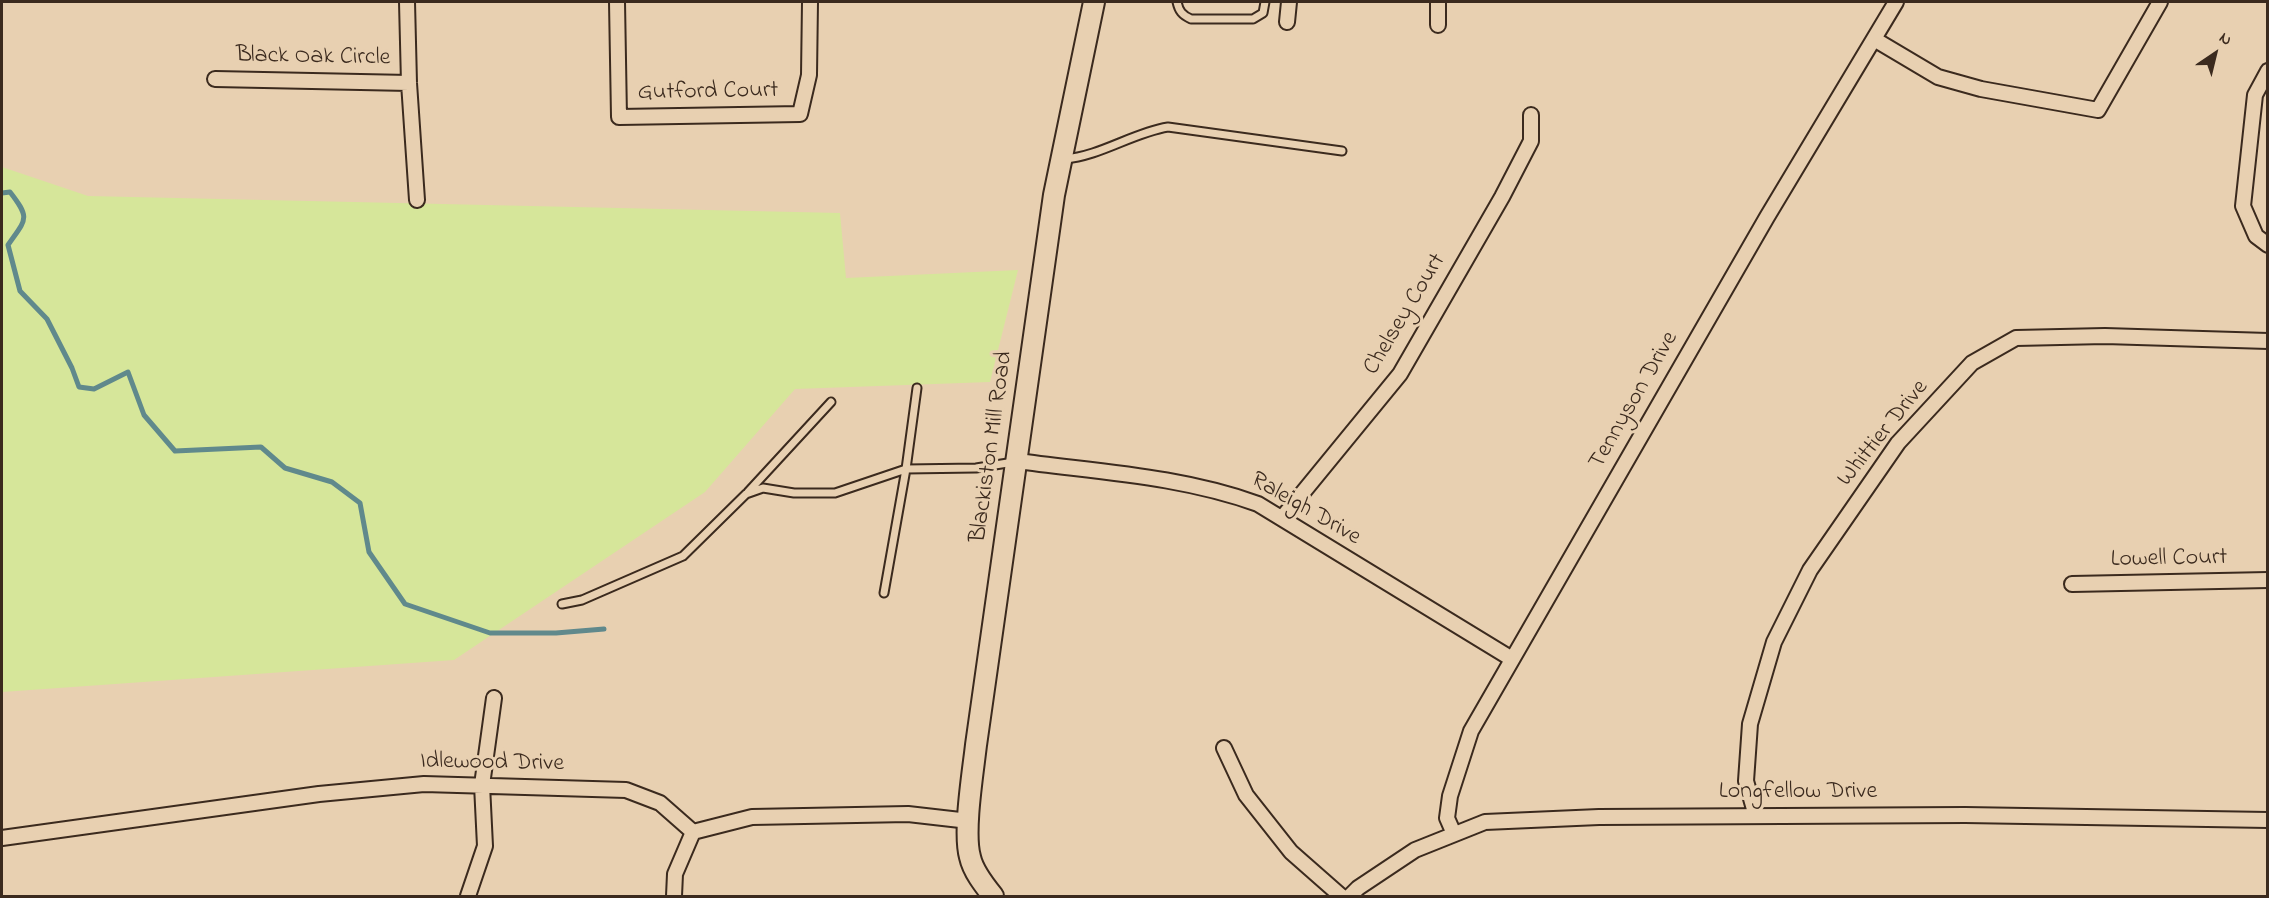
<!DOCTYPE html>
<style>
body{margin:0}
#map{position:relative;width:2269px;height:898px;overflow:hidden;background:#e8d0b1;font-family:"Indie Flower",sans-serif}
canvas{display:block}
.frame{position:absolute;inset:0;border:3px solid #3b2a1e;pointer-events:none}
.north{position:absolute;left:2185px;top:24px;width:60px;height:60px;-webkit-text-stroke:4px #e8d0b1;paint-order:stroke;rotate:35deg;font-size:16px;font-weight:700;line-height:24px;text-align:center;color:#3b2a1e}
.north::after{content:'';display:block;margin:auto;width:21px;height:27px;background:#3b2a1e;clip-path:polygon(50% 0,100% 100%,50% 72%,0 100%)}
</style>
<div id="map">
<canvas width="2269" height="898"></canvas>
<div class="frame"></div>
<div class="north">N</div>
</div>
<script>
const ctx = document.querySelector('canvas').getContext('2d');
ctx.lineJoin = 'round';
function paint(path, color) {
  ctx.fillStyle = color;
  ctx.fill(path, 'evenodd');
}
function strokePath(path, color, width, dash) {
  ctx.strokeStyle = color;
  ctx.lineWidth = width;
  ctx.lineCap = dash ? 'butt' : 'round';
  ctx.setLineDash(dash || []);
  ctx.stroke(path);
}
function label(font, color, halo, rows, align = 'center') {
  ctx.font = font + ' "Indie Flower",sans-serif';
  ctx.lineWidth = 6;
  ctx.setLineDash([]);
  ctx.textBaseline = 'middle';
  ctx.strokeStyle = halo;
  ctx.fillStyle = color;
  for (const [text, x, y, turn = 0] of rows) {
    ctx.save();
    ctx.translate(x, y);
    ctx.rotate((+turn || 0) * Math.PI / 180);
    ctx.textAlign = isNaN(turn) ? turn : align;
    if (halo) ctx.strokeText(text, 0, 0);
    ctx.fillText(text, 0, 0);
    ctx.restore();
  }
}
paint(new Path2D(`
 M2 167 88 196 840 213 846 278 1018 270 990 382 795 389 705 492 454 660 2 692Z`), '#d6e69a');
strokePath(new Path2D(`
 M2 193 10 192C31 219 26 219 8 245L20 291 47 319 72 368 79 387 94 389 128 372 144 415 175 451 261 447 285 468 332 482 360 503 369 552 405 604 490 633H556L604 629`), '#60898c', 5);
const service = new Path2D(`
 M1177 2C1179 11 1182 15 1191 19H1253L1263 13 1265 2
 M1064 159C1101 156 1132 133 1168 127L1342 151
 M748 492 831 402
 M884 593 906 469 917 388
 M562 604 582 600 683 556 746 494 763 488 794 493H835L906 469 976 468 1014 462`);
const minor = new Path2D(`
 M407 2 409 83 417 200
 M617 2 619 117 800 114 809 75 810 2
 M1438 2V25
 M1287 22 1289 2
 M1874 39 1938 77 1981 89 2098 110 2160 2
 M2268 71 2255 95 2243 206 2256 236 2268 245
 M215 79 409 83
 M1017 461C1098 472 1181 476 1258 504L1512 659
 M1282 518 1400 374 1502 197 1531 141V115
 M2072 584 2268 580
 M1224 748 1246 795 1291 852 1341 896
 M1756 816 1746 781 1750 724 1774 642 1810 570 1898 443 1972 363 2016 338 2105 336 2268 341
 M1454 834 1447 818 1450 796 1471 731 1767 217 1896 2
 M2 838 319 794 424 784 626 790 660 803 693 832 752 817 908 814 969 821
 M468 896 485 846 482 785 494 698
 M674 896 675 874 693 832
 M1350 896 1358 888 1415 850 1485 822 1599 817 1965 815 2268 820`);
const secondary = new Path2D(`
 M993 896C984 885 973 871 970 857 963 832 973 772 976 745L1054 195 1094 2`);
strokePath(service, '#3b2a1e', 11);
strokePath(minor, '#3b2a1e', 18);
strokePath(secondary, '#3b2a1e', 24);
strokePath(service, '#e8d0b1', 7);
strokePath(minor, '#e8d0b1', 14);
strokePath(secondary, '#e8d0b1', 20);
label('24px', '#3b2a1e', '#e8d0b1', [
 ["Black Oak Circle",313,58,1],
 ["Gutford Court",708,93,-1],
 ["Chelsey Court",1406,315,-59],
 ["Tennyson Drive",1635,401,-60],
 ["Whittier Drive",1884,434,-51],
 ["Blackiston Mill Road",993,447,-82],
 ["Raleigh Drive",1305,510,30],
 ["Lowell Court",2169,560,-1],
 ["Idlewood Drive",492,764,1],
 ["Longfellow Drive",1798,793]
]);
</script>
